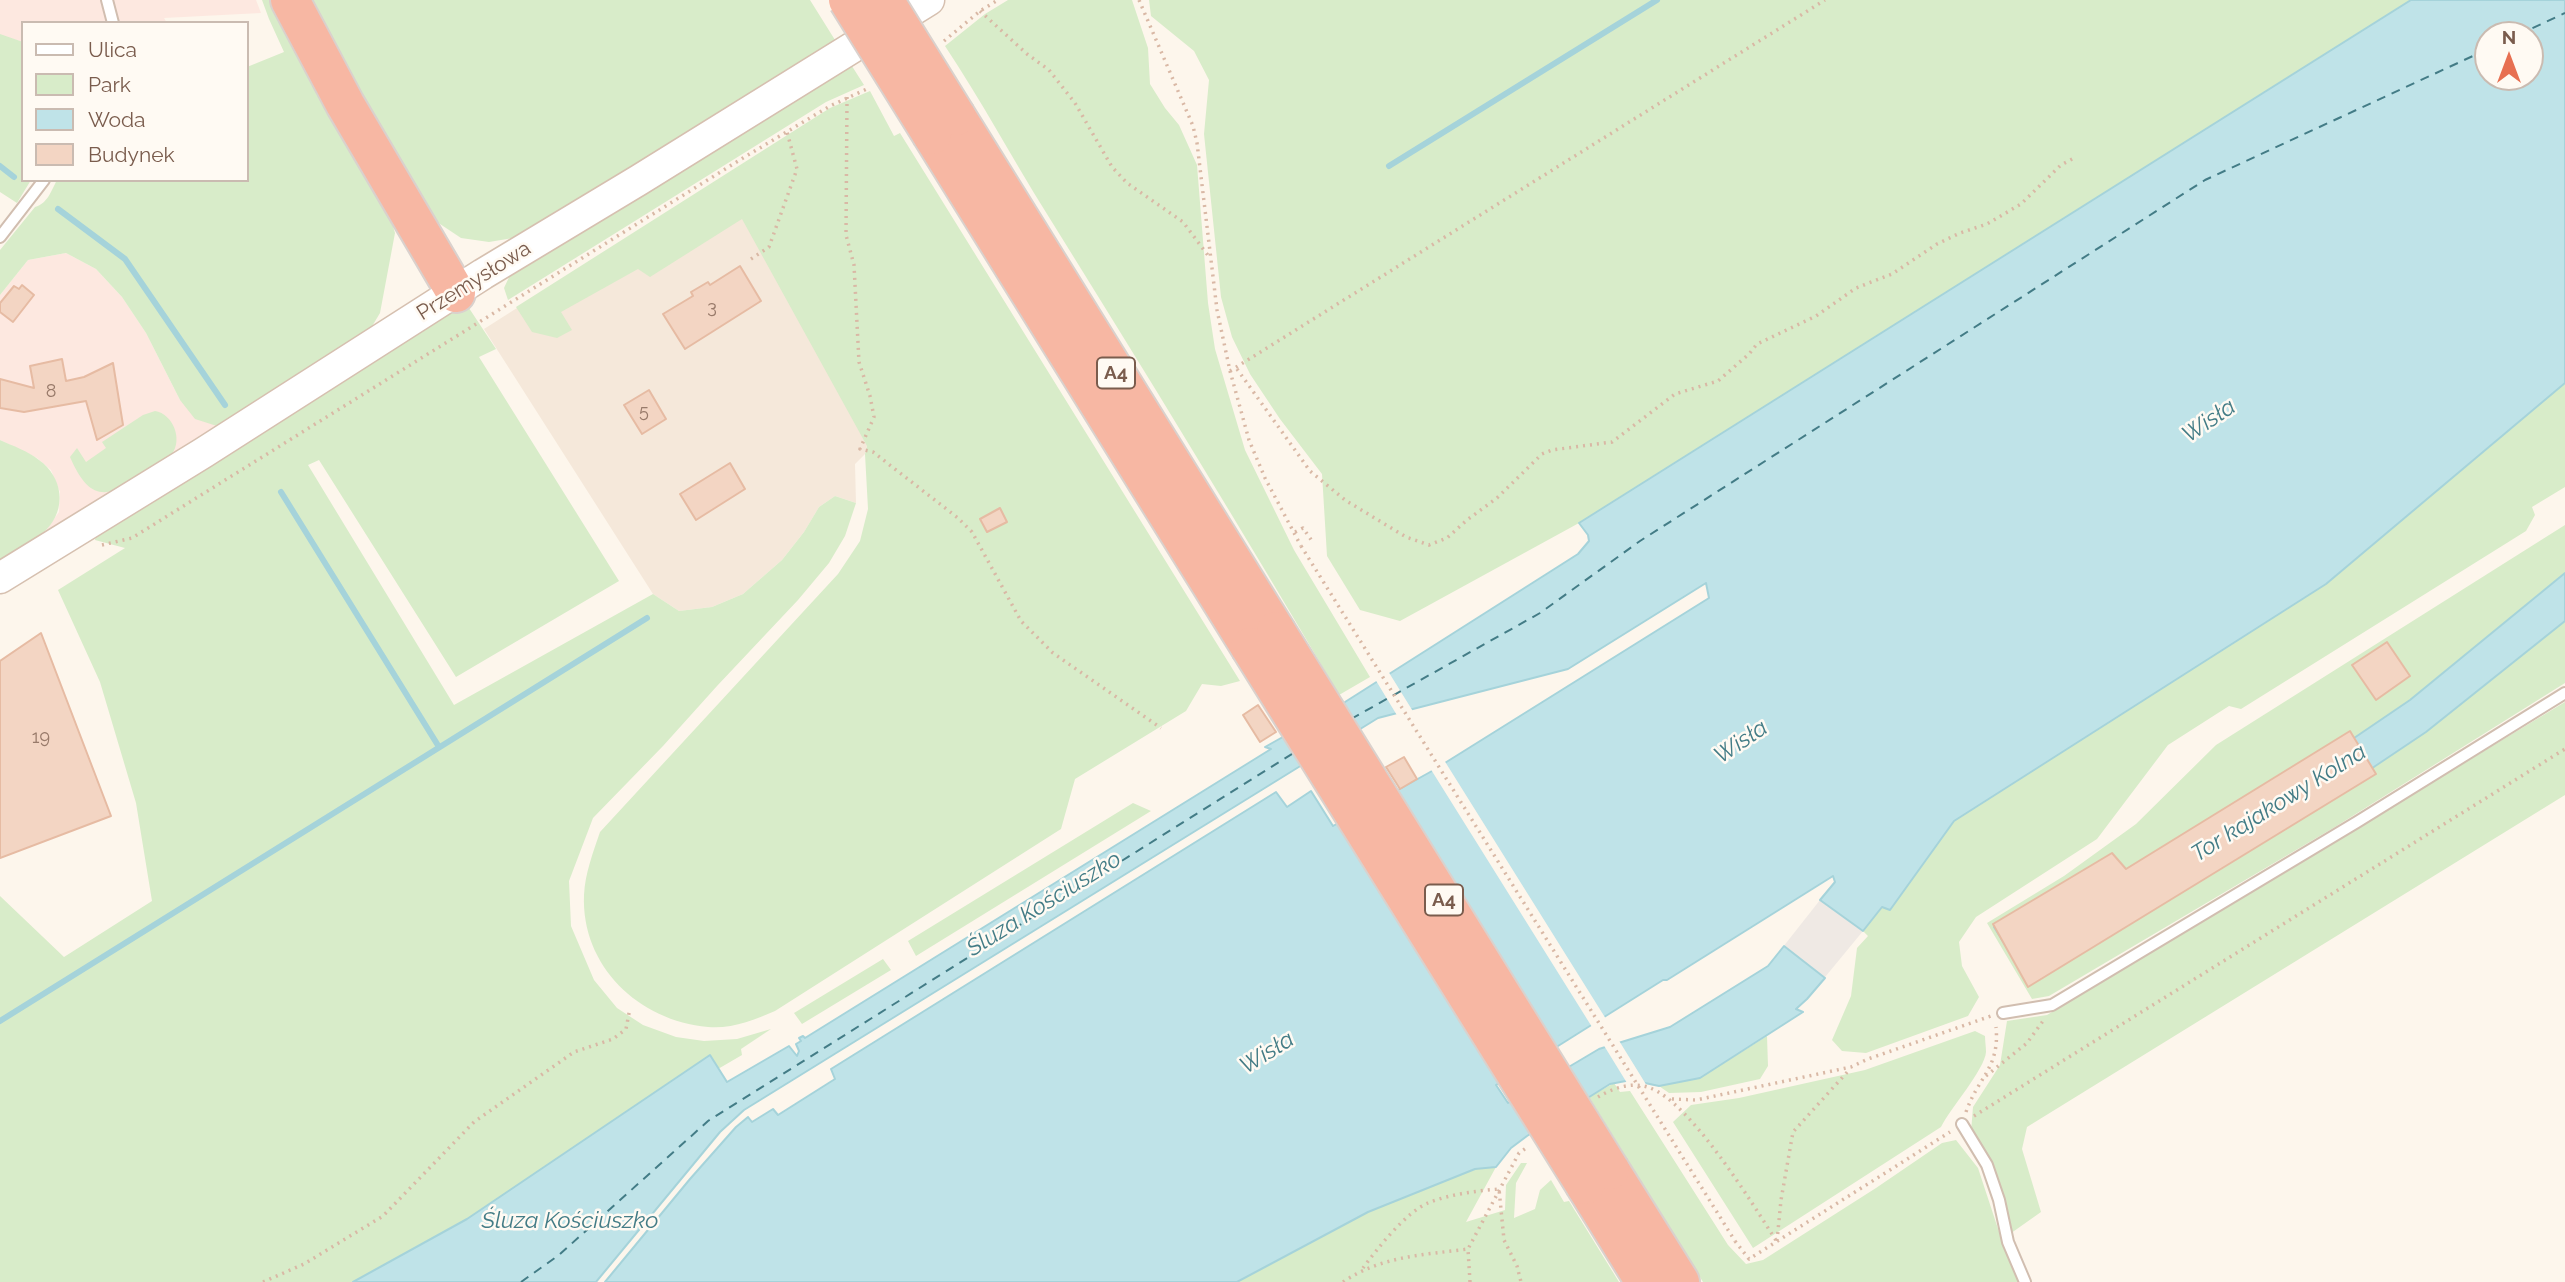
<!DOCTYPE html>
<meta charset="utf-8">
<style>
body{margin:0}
#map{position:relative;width:2565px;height:1282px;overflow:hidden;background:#fdf6ec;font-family:Raleway,sans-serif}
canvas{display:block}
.legend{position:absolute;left:21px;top:21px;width:228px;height:161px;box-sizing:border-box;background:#fffaf3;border:2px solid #cabbb1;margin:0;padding:9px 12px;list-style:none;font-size:21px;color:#7a5c4d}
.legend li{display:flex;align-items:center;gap:14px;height:35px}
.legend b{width:35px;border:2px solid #cabbb1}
.north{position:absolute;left:2474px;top:21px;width:70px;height:70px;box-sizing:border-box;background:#fffaf3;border:2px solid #cabbb1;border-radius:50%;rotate:0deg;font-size:19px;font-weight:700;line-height:28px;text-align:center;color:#7a5c4d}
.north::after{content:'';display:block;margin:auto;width:24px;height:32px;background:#e76f51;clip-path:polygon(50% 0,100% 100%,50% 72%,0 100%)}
</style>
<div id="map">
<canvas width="2565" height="1282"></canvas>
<ul class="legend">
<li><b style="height:9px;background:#fff"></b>Ulica</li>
<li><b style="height:19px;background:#d8ecc9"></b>Park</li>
<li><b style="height:19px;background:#bfe3e8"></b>Woda</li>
<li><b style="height:19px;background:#f3d5c3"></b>Budynek</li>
</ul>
<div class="north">N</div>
</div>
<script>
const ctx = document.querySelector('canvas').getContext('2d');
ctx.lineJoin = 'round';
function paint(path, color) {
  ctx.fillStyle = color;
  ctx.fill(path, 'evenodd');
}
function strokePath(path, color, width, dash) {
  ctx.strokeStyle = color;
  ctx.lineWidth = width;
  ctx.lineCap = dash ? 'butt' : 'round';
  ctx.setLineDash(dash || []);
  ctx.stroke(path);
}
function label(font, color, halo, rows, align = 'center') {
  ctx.font = font + ' Raleway,sans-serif';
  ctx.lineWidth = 5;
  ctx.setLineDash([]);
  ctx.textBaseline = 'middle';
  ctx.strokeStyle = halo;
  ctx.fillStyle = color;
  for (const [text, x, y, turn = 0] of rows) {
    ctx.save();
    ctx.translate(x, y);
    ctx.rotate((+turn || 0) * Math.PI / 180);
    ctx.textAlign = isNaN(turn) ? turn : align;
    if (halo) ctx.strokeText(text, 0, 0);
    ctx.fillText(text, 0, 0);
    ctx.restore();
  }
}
paint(new Path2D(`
 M790 134 873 419 865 454 855 464 856 503 835 496 819 507 804 532 782 560 743 594 712 607 679 611 653 594 484 329Z`), '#f5e8da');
paint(new Path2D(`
 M0 0H256L261 13 164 18 167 23H23V42L0 35Z
 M66 253 96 269 122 297 146 333 180 400 220 427 123 489 45 531 59 512 60 492 51 470 37 458 0 440V295L28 260Z`), '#fde8e0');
paint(new Path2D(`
 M1820 900 1863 931 1807 999 1768 966Z`), '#efe9e4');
paint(new Path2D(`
 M262 0H270L297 54 384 196 395 233 380 313 368 333 220 427 195 419 180 400 146 333 122 297 96 269 66 253 28 260 0 295V250L35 207C48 203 51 191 57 180H247V67L284 52 269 19Z
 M302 0H810L835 40 542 223 519 237 489 242 461 238 434 220 335 63 330 34Z
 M1008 0H1132L1148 48 1150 84 1165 108 1179 125 1197 165 1208 303 1215 349 1245 450 1294 550 1370 677 1339 695C1244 533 1146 373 1047 214 1012 158 981 100 945 46L985 14Z
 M1149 0H2411L1579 523 1400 621 1360 610 1327 556 1322 474 1280 419 1250 374 1232 337 1221 297 1204 134 1209 80 1194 51 1151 16Z
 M0 34 23 42V180H31L17 203 0 192Z
 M850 63 864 85 826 102 508 300 504 288 511 273Z
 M870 91 894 136 900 133 1240 681 1221 686 1202 684 1186 711 1075 779 1061 829 775 1011C754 1020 732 1029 708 1027 639 1021 581 966 584 895 585 873 593 853 600 832L838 574 860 541 868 509 865 454 867 446 742 219 650 277 638 269 561 312 572 330 557 338 532 332 516 307 830 108Z
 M465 302 496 349 479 357 619 581 456 677 319 460 308 465 454 705 653 594 679 611 712 607 743 594 782 560 804 532 819 507 835 496 856 503 845 536 829 563 798 600 717 686 663 746 593 818 569 881 571 926 594 980 617 1008 643 1025 676 1037 704 1041 737 1039 771 1029 741 1049 742 1055 718 1069 710 1055 467 1219 353 1282H0V896L64 957 152 901 136 803 100 682 58 590 125 548 95 540 97 530Z
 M2565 383V487L2532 507 2535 515 2526 531 2241 709 2229 706 2168 745 2097 839 1976 917 1959 942 1962 966 1979 997 1968 1016 1866 1053 1842 1051 1832 1040 1851 996 1857 948 1868 936 1863 931 1882 907 1890 910 1954 821 2326 584Z
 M155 411C173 414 183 439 172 454 166 462 153 468 145 473 108 499 90 503 70 457L77 448 86 462 106 448 102 442 143 415Z
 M0 440C13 446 28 451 39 460 63 477 67 509 46 530 33 542 14 551 0 561Z
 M2565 525V683L2335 827 2049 996 2032 999 1987 923 2064 876 2136 824 2216 745Z
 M2565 702V795L2027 1127 2022 1149 2041 1212 2007 1236 1971 1132 1973 1107 2000 1065 2007 1021 2047 1015Z
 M1133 803 1151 811 916 956 908 941Z
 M883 959 891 970 802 1024 794 1013Z
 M1975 1031 1985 1036C1985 1041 1986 1047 1986 1052 1985 1069 1950 1109 1941 1127L1753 1248 1673 1122 1691 1105 1739 1098 1865 1070Z
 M1767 1036 1768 1066 1760 1079 1701 1092 1669 1093 1659 1086 1700 1078Z
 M1614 1083 1620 1092 1630 1091 1728 1245 1746 1264 1763 1260 1876 1188 1942 1143 1956 1140 1978 1168 2004 1247 2019 1282H1703L1589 1097Z
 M1521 1163H1527L1516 1183 1514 1218 1535 1209 1540 1190 1551 1180 1564 1202 1569 1201 1619 1282H1237L1367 1212 1475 1169 1496 1167 1466 1222 1505 1210 1506 1185Z`), '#d8ecc9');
const water = new Path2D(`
 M2411 0H2565V383L2326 584 1954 821 1890 910 1882 907 1863 931 1820 900 1835 882 1833 876 1667 980H1663L1496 1085 1508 1103 1599 1049 1670 1027 1768 966 1784 946 1825 978 1807 999 1796 1009 1803 1012 1700 1078 1659 1086 1631 1080 1610 1084 1527 1136 1511 1148 1496 1167 1475 1169 1368 1212 1237 1282H605L690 1179 736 1127 748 1117 752 1122 773 1109 778 1115 835 1079 831 1069 1276 792 1287 807 1311 791 1333 826 1432 771 1709 598 1706 583 1568 669 1378 718 744 1110 720 1132 596 1282H353L467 1219 710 1055 727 1082 789 1046 797 1056 799 1051 796 1044 801 1041 799 1038 803 1036 805 1038 1271 749 1265 747 1345 702 1578 554 1589 541 1588 535 1579 523ZM2488 35H2530V77H2488Z
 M2565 573V621L2426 732 2344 787 2025 977 1994 927 2103 859 2119 878 2332 753 2410 700Z`);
paint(water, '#bfe3e8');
strokePath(water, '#a5d3da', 2);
paint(new Path2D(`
 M1388 671 1414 713 1398 717 1375 679Z
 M1444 760 1606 1019 1592 1027 1430 768Z
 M1618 1039 1647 1086 1627 1083 1603 1044Z`), '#fdf6ec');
strokePath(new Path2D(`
 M0 166 14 177
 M1389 166 1657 0
 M58 209 125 259 225 405
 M281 492 439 747
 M0 1021 647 618`), '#a5d3da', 6);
strokePath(new Path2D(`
 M2518 35 2565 13
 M1351 719 1540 613 1640 541 2205 180 2488 49
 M521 1282 559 1255 708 1121 1295 752`), '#437c86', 2, [9, 7]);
const building = new Path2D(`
 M740 266 761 301 685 349 663 314 693 296 691 292 708 282 710 285Z
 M22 285 34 295 13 322 0 312V303L14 286 19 289Z
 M62 359 66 381 84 377 113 363 123 425 97 440 86 401 24 412 0 408V379L34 388 30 366Z
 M649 390 666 419 642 434 624 405Z
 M730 463 745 489 696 520 680 494Z
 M1000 508 1007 522 987 532 980 519Z
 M41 633 111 816 0 858V661Z
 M2387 642 2410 676 2376 700 2352 665Z
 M1258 705 1276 732 1260 742 1243 715Z
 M2350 731 2376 774 2028 987 1993 924 2112 853 2126 869Z
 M1404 757 1417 779 1400 789 1386 767Z`);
paint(building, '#f3d5c3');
strokePath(building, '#e6bba3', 2);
const lane = new Path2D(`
 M107 0 113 23
 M0 237 44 180
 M2003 1013 2052 1005 2357 822 2565 693
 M1962 1124 1987 1165 1999 1200 2008 1242 2025 1282`);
const secondary = new Path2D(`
 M0 578 203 453 483 274 639 180 929 0`);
const highway = new Path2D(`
 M290 0 345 104 456 293
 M956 116 1276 631
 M932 135 1250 647
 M1610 1170 1680 1282
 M1585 1185 1645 1282`);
strokePath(lane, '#d1beb0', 14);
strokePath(secondary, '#d6c0b0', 33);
strokePath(highway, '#dad1cd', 42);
strokePath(new Path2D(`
 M1139 0 1193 126 1197 143 1217 310 1230 371 1249 440 1265 478 1301 546
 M980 11 1027 54 1049 70 1075 103 1112 167 1127 183 1183 222 1210 258
 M944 41 980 11 998 0
 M847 97 846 235 854 265 859 362 870 396 874 417 860 449 873 452 958 518 972 532 1021 621 1053 653 1161 728
 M751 259 769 247 797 169 787 132
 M1237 369 1310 471 1345 500 1406 537 1429 545 1447 538 1467 520 1497 498 1542 454 1552 450 1612 442 1675 394 1718 381 1749 354 1757 344 1816 316 1856 288 1892 274 1937 244 1960 233 1987 224 2021 204 2061 165 2076 157
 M1230 371 1825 0
 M1295 532 1303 528 1312 541
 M102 545 132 538 743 158 830 106 869 88
 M1986 1076 2027 1043 2043 1021
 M1598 1097C1613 1088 1633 1081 1650 1088 1691 1103 1752 1203 1777 1242
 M1672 1099 1696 1100 1851 1067 1868 1059 1991 1016
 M1966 1112C1978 1077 2000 1068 1996 1027
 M1974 1116 2565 749
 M1735 1241 1749 1259 1950 1132
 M1777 1241 1781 1200 1793 1132 1850 1069
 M1363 1268C1377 1249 1406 1212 1428 1203 1450 1194 1476 1191 1499 1189L1504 1240 1517 1266 1521 1282
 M263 1282 304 1264 383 1216 474 1122 574 1052 613 1039 626 1029 630 1008
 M1343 1282C1381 1256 1423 1255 1468 1249
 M1470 1282 1468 1249 1519 1153 1529 1146`), '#d9b8a5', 3.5, [2, 5]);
strokePath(lane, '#fff', 10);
strokePath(secondary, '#fff', 30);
strokePath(highway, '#f7b7a3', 38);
const highwayBridge = new Path2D(`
 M848 0 932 135
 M884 0 956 116
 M1276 631 1610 1170
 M1250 647 1585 1185`);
strokePath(highwayBridge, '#dad1cd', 42, []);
strokePath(new Path2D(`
 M1301 546 1735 1241`), '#d9b8a5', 3.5, [2, 5]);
strokePath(highwayBridge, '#f7b7a3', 38);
label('18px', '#987a6a', null, [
 ["3",712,308],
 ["8",51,392],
 ["5",644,412],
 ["19",41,738]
]);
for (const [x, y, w] of [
 [1116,373,38],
 [1444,900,38]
]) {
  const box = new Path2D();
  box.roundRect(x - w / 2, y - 15.5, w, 31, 5);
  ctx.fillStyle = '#fffaf3';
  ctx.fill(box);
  strokePath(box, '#7a5c4d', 2);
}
label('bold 19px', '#7a5c4d', null, [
 ["A4",1116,373],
 ["A4",1444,900]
]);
label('21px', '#7a5c4d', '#fffaf3', [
 ["Przemysłowa",474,281,-32]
]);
label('italic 23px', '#437c86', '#fffaf3', [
 ["Wisła",2209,421,-34],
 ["Wisła",1741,742,-34],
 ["Tor kajakowy Kolna",2279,803,-32],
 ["Śluza Kościuszko",1044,904,-32],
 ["Wisła",1267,1053,-32],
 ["Śluza Kościuszko",570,1221]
]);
</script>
